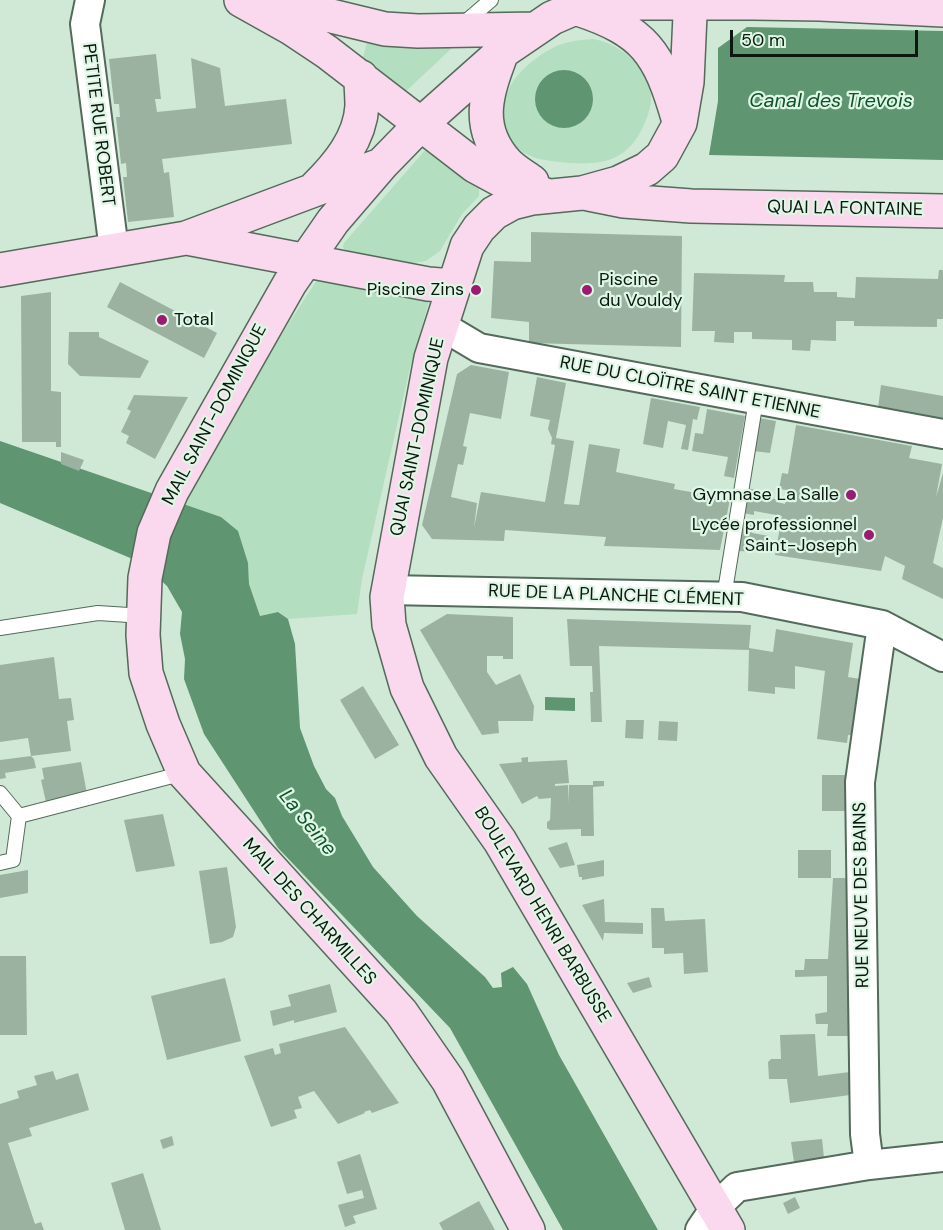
<!DOCTYPE html>
<meta charset="utf-8">
<style>
body{margin:0}
#map{position:relative;width:943px;height:1230px;overflow:hidden;background:#d0e9d7;font-family:"DM Sans",sans-serif}
canvas{display:block}
.scale{position:absolute;left:730px;top:30px;width:188px;height:27px;box-sizing:border-box;border:3px solid #0e1610;border-top:0;padding-left:8px;font-size:18px;line-height:21px;white-space:nowrap;color:#0e1610;-webkit-text-stroke:4px #ddf7e4;paint-order:stroke}
</style>
<div id="map">
<canvas width="943" height="1230"></canvas>
<div class="scale">50 m</div>
</div>
<script>
const ctx = document.querySelector('canvas').getContext('2d');
ctx.lineJoin = 'round';
function paint(path, color) {
  ctx.fillStyle = color;
  ctx.fill(path, 'evenodd');
}
function strokePath(path, color, width, dash) {
  ctx.strokeStyle = color;
  ctx.lineWidth = width;
  ctx.lineCap = dash ? 'butt' : 'round';
  ctx.setLineDash(dash || []);
  ctx.stroke(path);
}
function label(font, color, halo, rows, align = 'center') {
  ctx.font = font + ' "DM Sans",sans-serif';
  ctx.lineWidth = 4.5;
  ctx.setLineDash([]);
  ctx.textBaseline = 'middle';
  ctx.strokeStyle = halo;
  ctx.fillStyle = color;
  for (const [text, x, y, turn = 0] of rows) {
    ctx.save();
    ctx.translate(x, y);
    ctx.rotate((+turn || 0) * Math.PI / 180);
    ctx.textAlign = isNaN(turn) ? turn : align;
    if (halo) ctx.strokeText(text, 0, 0);
    ctx.fillText(text, 0, 0);
    ctx.restore();
  }
}
paint(new Path2D(`
 M369 34 453 45 452 48 405 92 362 62Z
 M593 39C619 43 649 67 651 96 652 106 647 118 643 127 637 140 629 150 616 157 596 167 565 163 544 160 502 152 491 113 514 80 523 68 536 57 549 50 562 42 577 40 593 39Z
 M426 149 479 188V196L462 214 440 251 426 261 413 263 346 252 343 247 344 243Z
 M317 280 429 301 410 368 362 579 357 614 288 619 278 612 260 616 249 584 248 563 221 517 182 504 248 386Z`), '#b3debf');
paint(new Path2D(`
 M747 27 943 31V160L709 155 718 101V48Z
 M535 99a29 29 0 1 1 58 0a29 29 0 1 1-58 0Z
 M0 441 221 517 238 531 248 563 249 584 260 616 278 612 288 619 295 644 300 728 314 766 326 789 335 798 342 816 373 867 417 916 485 977 493 988 502 987 501 973 513 967 527 984 559 1055 658 1230H563L450 1028 278 848 204 734 184 679 185 659 180 634 182 612 167 586 142 563 0 503Z
 M545 697 575 698V711L545 710Z`), '#5f9570');
paint(new Path2D(`
 M156 54 161 99H155L157 112 196 108 191 58 220 68 225 106 286 99 292 144 162 159 164 173 169 172 174 217 128 222 123 177H127L126 163 121 164 116 117H120L119 104H114L109 59Z
 M531 232 682 236 681 347 529 343V322L491 318 494 261 531 262Z
 M939 270H943V319H937V327L854 326V321H836V341L811 340 810 351 792 350V340L752 339V332H734V343L714 342 715 331H692L694 273 785 275 784 282H813L814 292H837V297L855 298 856 277 938 279Z
 M120 282 217 333 204 358 107 307Z
 M51 292V391L61 392V447H56V442H22L21 296Z
 M69 332H99V337L149 361 140 378 80 376 68 364Z
 M471 365 509 372 501 419 470 413 463 446 467 447 463 465 458 464 451 497 477 503 474 528 481 492 545 502 555 445 551 444 552 438 548 429 550 420 530 416 537 377 566 383 556 438 574 441 564 504 579 505 589 444 620 449 616 472 675 484 674 489 730 499 720 550 604 546 606 537 505 530 504 541 432 539 422 525 457 374Z
 M881 385 943 396V420L878 408Z
 M134 395 188 397 155 459 126 443 129 436 121 432 131 411 127 409Z
 M651 398 700 407 697 420 693 419 688 450 681 449 686 425 668 421 663 448 643 444Z
 M707 409 745 416 734 478 724 476 728 457 692 451 695 433 703 434Z
 M759 418 776 421 770 453 753 451Z
 M796 425 912 446 909 458 942 464 936 497 943 473V518L933 563 943 568V599L902 579 905 566 885 556 881 571 775 555 782 516 754 511V515L742 513 746 488 757 490 756 496 775 499 777 502 785 504 787 490 779 489 782 473 788 474Z
 M61 452 84 460 79 471 61 464Z
 M740 523 754 525 752 533 769 536 767 552 735 551Z
 M447 614 513 617V659H503V656H487V672L496 685 520 674 534 706 533 721H498L499 733 482 735 420 630Z
 M567 619 751 625 749 648 773 652 776 629 853 643 848 677 860 679 854 735H848L847 743 817 739 825 671 795 666V689L775 687V694L748 691 749 650 599 646 602 722H591L590 692H593L592 666H570Z
 M54 657 59 699 71 698 74 720 67 721 71 751 31 756 34 759 36 768 5 773 6 778 0 779V760L31 756 28 738 0 742V665Z
 M363 686 399 745 375 759 340 700Z
 M626 720H644L643 739 625 738Z
 M659 721 678 722 677 741 658 740Z
 M528 757V762L567 760 569 783 555 784V786L568 785V803L569 785H593V781H604V786L593 787 594 836H581V829L550 830 547 828V822L550 820 551 798 539 799 537 796 522 804 499 764 522 762 521 758Z
 M81 762 87 794 46 802 41 780 44 779 42 768Z
 M822 775H847L848 811H822Z
 M163 814 175 866 136 872 124 820Z
 M567 842 575 865 560 868 548 848Z
 M798 850H831V878H798Z
 M604 860V876L582 880V877H579L577 865Z
 M227 867 236 927 233 937 222 942 210 944 199 871Z
 M28 870V893L0 898V875Z
 M833 878H853L850 1036H827L828 1024H816L815 1014 827 1012V976L795 977V970H804L805 959H828Z
 M604 899 605 922 643 923V934L604 933 603 941 582 905Z
 M651 908H664L665 921 705 919 708 972 684 974 683 953 664 954V948H652Z
 M0 956H26L27 1035H0Z
 M649 977 652 987 633 993 627 983Z
 M225 978 241 1041 167 1060 151 996Z
 M330 984 337 1012 294 1023V1020L273 1026 270 1011 291 1006 288 995Z
 M345 1027 399 1103 372 1113 370 1110 364 1112 365 1113 338 1124 314 1091 298 1097 302 1108 294 1110 297 1118 271 1127 244 1056 273 1048 275 1055 281 1053 279 1044Z
 M815 1034 818 1076 850 1072V1095L790 1103 787 1079H769L768 1062 771 1059H781L780 1035Z
 M53 1071 56 1080 78 1073 89 1110 29 1128 32 1136 8 1143 35 1224 41 1222 44 1230H0V1104L19 1098 17 1091 37 1085 34 1076Z
 M172 1136 174 1145 163 1149 160 1140Z
 M822 1139 824 1158 794 1162 791 1142Z
 M360 1154 377 1209 353 1216 356 1223 345 1227 338 1205 364 1198 362 1190 347 1194 337 1162Z
 M143 1173 161 1230H125L111 1183Z
 M795 1197 800 1208 788 1214 783 1203Z
 M479 1201 495 1230H443L439 1223Z`), '#9bb2a1');
const lane = new Path2D(`
 M463 24 491 0
 M724 597 756 400
 M0 628 98 613 144 616
 M0 793 19 816 184 773
 M0 863 13 860 19 816`);
const street = new Path2D(`
 M90 0 85 24 114 250
 M442 326 479 348 943 434
 M387 590 742 597 882 625 943 657
 M869 1165 865 1134 860 782 882 625
 M700 1230 715 1208 737 1187 869 1165 943 1157`);
const secondary = new Path2D(`
 M241 0 291 28 327 52 475 166 499 179 546 195
 M265 0 385 29 418 31 536 29
 M694 0 690 15 687 82 680 123 662 156 647 169 618 183 582 193 532 198 512 203 494 213 479 228 467 246 431 358 387 597 389 625 407 688 441 757 500 841 728 1230
 M578 9C645 31 659 53 678 118
 M502 52C487 92 474 126 506 162 513 170 524 176 532 182
 M316 187C338 165 360 139 362 106 362 97 361 87 361 77
 M589 194 624 201 691 206 943 211
 M187 238 428 284 453 286
 M0 270 186 238 378 166
 M528 1230 448 1080 401 1012 184 773 163 724 146 673 143 635 145 578 154 533 172 491 290 283 333 221 382 164 421 124 502 52 552 18 575 8 619 3H752L820 4 943 10`);
strokePath(lane, '#546a5a', 16);
strokePath(street, '#546a5a', 32);
strokePath(secondary, '#546a5a', 36);
strokePath(lane, '#fff', 14);
strokePath(street, '#fff', 28);
strokePath(secondary, '#fad8ed', 33);
for (const [x, y, r, color] of [
 [476,290,6,"#9a1b71"],
 [587,290,6,"#9a1b71"],
 [162,320,6,"#9a1b71"],
 [851,495,6,"#9a1b71"],
 [869,535,6,"#9a1b71"]
]) {
  const dot = new Path2D();
  dot.arc(x, y, r, 0, 2 * Math.PI);
  ctx.fillStyle = color;
  ctx.fill(dot);
  strokePath(dot, '#ddf7e4', 2);
}
label('18px', '#0e1610', '#ddf7e4', [
 ["PETITE RUE ROBERT",98,125,83],
 ["QUAI LA FONTAINE",845,209,1],
 ["RUE DU CLOÏTRE SAINT ETIENNE",690,388,11],
 ["MAIL SAINT-DOMINIQUE",215,415,-62],
 ["QUAI SAINT-DOMINIQUE",418,437,-78],
 ["RUE DE LA PLANCHE CLÉMENT",616,596,2],
 ["RUE NEUVE DES BAINS",862,895,-91],
 ["MAIL DES CHARMILLES",309,912,48],
 ["BOULEVARD HENRI BARBUSSE",542,915,59]
]);
label('18px', '#0e1610', '#ddf7e4', [
 ["Piscine",599,280,"left"],
 ["du Vouldy",599,301,"left"],
 ["Piscine Zins",464,290],
 ["Total",174,320,"left"],
 ["Gymnase La Salle",839,495],
 ["Lycée professionnel",857,525],
 ["Saint-Joseph",857,546]
], 'right');
label('italic 20px', '#11512d', '#ddf7e4', [
 ["Canal des Trevois",831,102],
 ["La Seine",307,823,51]
]);
</script>
